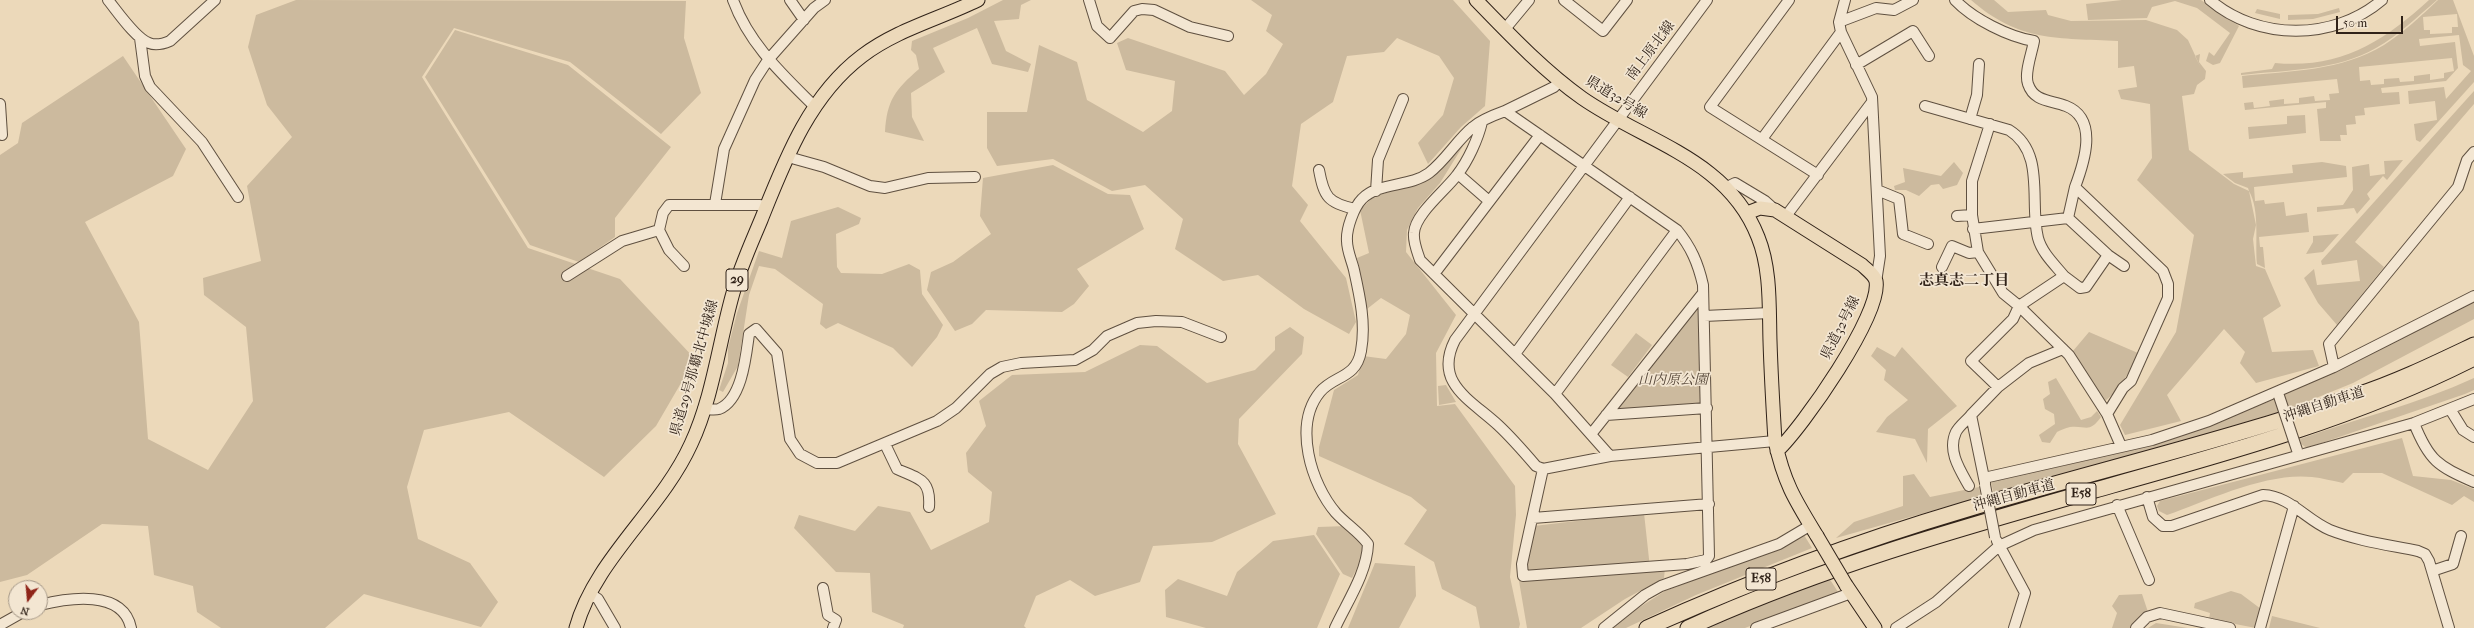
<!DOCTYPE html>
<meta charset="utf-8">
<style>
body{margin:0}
#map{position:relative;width:2474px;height:628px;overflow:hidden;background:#ecd9ba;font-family:"IM FELL French Canon",serif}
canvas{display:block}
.north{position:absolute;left:8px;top:580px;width:40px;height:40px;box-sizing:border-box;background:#f3e6d2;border:1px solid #a59888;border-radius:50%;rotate:196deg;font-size:11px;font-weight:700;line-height:16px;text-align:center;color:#302218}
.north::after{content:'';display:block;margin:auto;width:14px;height:18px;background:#8f2418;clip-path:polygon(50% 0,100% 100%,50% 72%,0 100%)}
.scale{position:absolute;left:2336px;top:16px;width:67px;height:18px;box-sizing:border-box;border:2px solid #302218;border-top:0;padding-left:5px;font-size:12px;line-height:14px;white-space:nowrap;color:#302218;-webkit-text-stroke:3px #f3e6d2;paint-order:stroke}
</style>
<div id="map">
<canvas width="2474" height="628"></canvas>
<div class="north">N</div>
<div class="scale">50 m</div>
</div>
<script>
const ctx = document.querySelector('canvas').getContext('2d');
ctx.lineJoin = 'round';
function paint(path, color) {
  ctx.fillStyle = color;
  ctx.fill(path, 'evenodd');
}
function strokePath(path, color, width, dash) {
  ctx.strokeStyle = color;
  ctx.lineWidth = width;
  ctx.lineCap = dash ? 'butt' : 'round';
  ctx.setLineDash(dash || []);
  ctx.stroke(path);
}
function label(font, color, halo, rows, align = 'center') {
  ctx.font = font + ' "IM FELL French Canon","Noto Serif JP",serif';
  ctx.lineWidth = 3.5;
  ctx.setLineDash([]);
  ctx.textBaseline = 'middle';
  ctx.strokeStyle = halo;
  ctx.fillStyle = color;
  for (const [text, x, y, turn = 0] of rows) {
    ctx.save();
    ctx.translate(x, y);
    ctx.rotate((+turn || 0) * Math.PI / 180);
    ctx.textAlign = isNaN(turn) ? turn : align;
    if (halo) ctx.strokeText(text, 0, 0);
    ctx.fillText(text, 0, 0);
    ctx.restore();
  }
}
paint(new Path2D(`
 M296 0 686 1 684 38 701 93 661 134 570 62 454 28 422 77 528 248 620 279 695 359 656 426 604 477 509 412 424 430 407 487 418 539 470 563 498 602 481 627 364 594 325 628H221L197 612 193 586 154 575 148 526 102 524 27 575 0 582V155L18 143 22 123 123 56 186 149 173 176 85 222 139 322 148 439 208 470 253 401 246 327 204 295 203 278 261 261 247 186 292 137 267 105 248 47 256 15Z
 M1003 0H1031L1021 5 1019 19 994 21 1006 51 1031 64 1028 72 992 64 977 28 933 48 945 72 911 93 912 117 924 141 885 132C887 100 895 90 919 69L916 55 911 50 912 41 968 18Z
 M1251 0H1453L1490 41 1485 106 1461 127 1428 164 1418 143 1443 115 1454 78 1439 56 1397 38 1384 52 1347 56 1333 102 1301 124 1292 186 1308 205 1300 221 1346 278 1356 322 1349 334 1304 309 1258 275 1223 281 1175 249 1183 219 1145 185 1112 191 1053 159 997 166 987 148V112H1027L1039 45 1077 62 1087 100 1143 132 1172 111 1175 81 1126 70 1117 43 1128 38 1225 71 1244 95 1266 74 1283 44 1266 31 1272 15Z
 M1971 0H1994L2008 12 2046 10 2048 15 2071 21 2146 20 2177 30 2188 40 2200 66 2195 56 2200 54 2199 62 2206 71 2205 79 2197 85 2194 94 2182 96 2189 150 2234 184 2249 191 2248 188 2235 183 2223 174 2243 172V178L2293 173 2292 165 2322 162 2346 166 2347 177 2254 187 2255 201 2264 200 2265 204 2284 202 2286 216 2307 213 2309 232 2259 237 2260 247H2263L2265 268 2257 264C2255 242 2260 210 2249 191L2256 225 2253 239 2256 266 2265 269 2281 306 2263 318 2272 352 2313 350 2319 366 2256 383 2240 363 2245 352 2224 329 2167 395 2181 421 2125 435 2120 425 2176 332 2194 235 2137 180 2152 158 2150 104 2121 99 2118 90 2137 87 2134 66 2118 68V41C2058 38 2019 42 1971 0Z
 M2122 0H2201L2239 26 2220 63 2213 65 2206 61 2209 52 2214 56 2230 33 2197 8 2175 1 2152 7 2147 18 2088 20 2086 4Z
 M2429 0H2437C2417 17 2399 35 2376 48 2337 71 2285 70 2241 75V73L2272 69 2275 63C2340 69 2383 42 2429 0Z
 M2438 0H2453L2474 56V82L2420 142 2416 140 2414 124 2437 120 2435 101 2409 104 2408 91 2444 87 2446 99 2471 71 2463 65 2459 35 2419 39 2420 46 2455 42 2458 68 2446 81 2381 88 2382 93 2399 92 2400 104 2364 108 2365 115 2355 116 2356 124 2346 125 2347 135H2340L2341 141H2320L2317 109 2326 108V102L2245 110 2244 103 2253 102 2254 108 2270 106 2269 101 2284 99V104L2299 103V98L2314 96 2315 101 2330 100 2329 94 2339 93 2337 79 2243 88 2242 76C2290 71 2342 71 2384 45 2404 32 2421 16 2438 0ZM2457 14 2458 27H2452V33L2430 34V30H2424L2423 17ZM2452 58 2454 71 2444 73V78L2430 80V74L2414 76V81L2400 82 2399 78 2384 79V84L2371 85 2370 80 2360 81 2359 67Z
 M2339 8 2340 12 2313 19 2288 20V15L2318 14Z
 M2257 9 2280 14V19L2255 13Z
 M455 30 568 65 671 147 615 218V237L579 262 530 245 425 77Z
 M2474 91V104L2355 242 2384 267 2337 325 2318 303 2304 278 2314 269 2317 285 2360 281 2357 260 2322 265 2321 261Z
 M2305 115 2306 133 2249 139 2248 127 2287 124V116Z
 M1461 145 1463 146 1440 183 1418 208 1407 230 1406 252 1456 315 1436 353 1437 406 1455 404 1515 486 1516 515 1510 577 1520 624 1519 628H1480L1476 607 1442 589 1434 562 1404 544 1427 510 1411 497 1319 456V447L1334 390 1358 375 1363 356 1386 359 1406 334 1410 315 1381 298 1367 309 1357 258 1369 253 1360 210 1371 199 1393 190 1418 182Z
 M2403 160 2387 180 2383 176 2367 194 2370 199 2357 214 2354 208 2317 212V207L2343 205 2353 190 2352 167 2369 164 2370 176 2385 174 2384 161Z
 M1954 162 1963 173 1957 185 1943 189 1939 184 1931 185 1919 196 1906 190H1895L1894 186 1905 182 1903 168 1941 176Z
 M1053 165 1108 194 1130 195 1144 229 1077 269 1089 286 1074 304 1062 312 986 310 972 324 955 331 927 290 931 272 953 262 991 234 980 216 983 178Z
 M838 207 861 218 859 224 836 234 837 267 841 273 882 274 909 264 920 270 922 294 943 325 937 337 912 367 893 348 838 323 826 329 820 324 823 304 775 269 759 266 749 295 738 366 723 392 719 390 728 363V348L737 313 759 251 782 258 791 221Z
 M2339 234 2323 252 2306 254 2313 242V236Z
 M2474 300V319L2353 383 2289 409 2284 394Z
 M1694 309 1699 310 1703 409 1606 415Z
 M1290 327 1304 337 1302 354 1239 419 1238 444 1276 514 1212 542 1153 546 1140 582 1095 596 1070 580 1036 596 1024 626 1026 628H903L904 625 872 612 870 573 836 572 794 528 799 515 855 531 878 506 910 512 931 550 989 522 992 492 968 472 966 453 986 426 979 401 1012 375 1085 372 1140 345 1157 346 1207 383 1255 370 1275 350V337Z
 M2089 332 2138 353C2130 372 2120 389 2104 402L2073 351Z
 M1636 333 1652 345 1628 377 1611 365Z
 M1877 347 1895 357 1902 347 1957 406 1928 429 1927 463 1915 439 1876 432 1887 417 1908 400 1884 380 1886 370 1871 356Z
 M2056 378 2081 420 2091 417 2097 411 2101 417C2089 434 2086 425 2070 427 2065 428 2061 430 2057 432L2050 443 2042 442 2039 435 2055 424 2054 414 2045 409 2043 399 2050 394 2048 382Z
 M2474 378V390L2465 394 2307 448 2301 444 2300 439C2358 418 2418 404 2474 378Z
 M1446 385 1456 402 1439 405 1438 386Z
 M2275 399 2279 412 2138 455 1994 494 1991 483 1998 478C2093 463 2185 436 2275 399Z
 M2402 438 2413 476 2451 480 2474 489V502L2464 496 2452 505 2382 473H2353L2343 483C2333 481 2322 478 2312 477 2267 472 2209 500 2167 515L2159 511 2157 506 2160 501Z
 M1914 474 1930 497 1979 487 1981 497 1836 538 1854 522 1903 506V476Z
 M1644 513 1650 568H1665L1664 578 1625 599 1581 628H1527L1519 581 1534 526Z
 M1347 526 1364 544V554L1352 578 1343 574 1316 534 1318 527Z
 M1314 535 1340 574 1317 628H1206L1166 617 1165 590 1178 579 1227 596 1237 572 1273 541Z
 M1804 535 1812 548 1696 595 1626 628H1607L1665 591 1775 549Z
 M1375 563 1415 566 1416 596 1399 628H1348Z
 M1829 578 1838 592 1745 628H1705Z
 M2231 591 2241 594 2261 609 2256 628 2209 619 2210 613 2194 608 2195 603Z
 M2142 594 2148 612 2130 628H2112L2117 613 2112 606 2119 595Z
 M2272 616 2320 628H2269Z
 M2156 623 2188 628H2148Z`), '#ccba9e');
const minor = new Path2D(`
 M108 0C117 11 136 39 149 43 156 46 163 44 170 41L215 0
 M733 0C749 44 782 74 814 106
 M790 0 804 20
 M1089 0 1097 26 1110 38 1134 11 1142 9 1154 10 1190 27 1228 36
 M1564 0 1603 31 1627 0
 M1707 0 1455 340C1433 383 1471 400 1498 425 1512 438 1524 452 1536 466L1543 469 1610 456 1775 441
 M1789 0 1710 107 1818 175
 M1845 0 1839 22 1841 32 1872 97 1880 256 1876 282
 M1955 0C1973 19 2009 37 2034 41 2032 53 2024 73 2028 84 2034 102 2051 100 2066 106 2099 119 2084 163 2075 187L2163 271 2168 284V298L2131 381 2123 388 2107 414
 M2210 0C2258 41 2334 41 2382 0
 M1839 22 1876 8 1894 10 1913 0
 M1505 29 1529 0
 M140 38 145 76 150 87 202 142 238 197
 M1856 65 1913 31 1929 56
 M0 104 2 135
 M1925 106 2009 130C2046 153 2029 202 2038 238 2042 253 2055 265 2064 276L2019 306 2013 319 1971 361 1998 387
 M1505 111 1554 87 1560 81
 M1970 119 1977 95 1979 64
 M1482 122C1478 139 1468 161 1457 175 1446 190 1415 214 1414 233 1413 242 1417 251 1420 260L1555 394 1610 456
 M1990 124 1972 181V215L1978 252 2003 293 2019 306 2069 355 2107 414 2121 446
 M1762 139 1841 32
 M788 157 824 167 870 186 885 188 928 178 975 177
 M1319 170C1324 197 1328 203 1355 209
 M1458 174 1489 201
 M1727 187 1735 183 1765 201 1775 210
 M1877 190 1899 199 1903 234 1928 244
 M1376 191 1378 160 1403 99
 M715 204 724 149 755 80 768 60 814 8 825 0
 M1786 216 1872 102
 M1957 216 1972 215
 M2068 218 2075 187
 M1973 229 2068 218 2108 255 2124 266
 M659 230 669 250 684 266
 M1942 267 1952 246 1969 253 1978 252
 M1434 274 1540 135
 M567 276 622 241 659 230 663 213 669 205H760L766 207
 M2064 276 2080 288 2086 287 2108 255
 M1704 316 1770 313
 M1515 354 1630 197
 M2334 367 2329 344 2458 187 2467 160 2474 152
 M1555 394 1677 230
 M703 409C707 409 715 410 719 409 742 400 746 356 749 334L756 329 777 353 790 439 800 454 817 463H837L937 421 956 408 990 374 1002 367 1021 363 1075 360 1093 350 1107 336 1137 323 1156 321 1182 322 1221 337
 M2450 409 2463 430 2474 437
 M1606 415 1707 408
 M2414 423C2429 461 2438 466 2474 482
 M1592 433 1703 293
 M885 444 897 469C919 479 931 479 929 507
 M1984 478 2152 440 2209 421 2334 367 2474 296
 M1985 483 1971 415 1998 387 2029 363 2063 349
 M1969 486C1960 470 1947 451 1956 432 1959 426 1967 420 1971 415
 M2147 497 2153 517 2163 526H2172L2263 495C2290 496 2306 520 2330 530 2358 541 2389 545 2418 551L2425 554 2429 561 2449 628
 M2117 505 2149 580
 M1533 518 1709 504
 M1997 541 2025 593 2014 628
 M2432 571 2453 564 2461 536
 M823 588 828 615 836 620 833 628
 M589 593 598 599 615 628
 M40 605C68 598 123 589 131 628
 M0 625 23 612
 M1335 628C1347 602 1367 573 1368 544 1359 532 1346 524 1336 513 1311 484 1293 425 1320 392 1334 375 1356 379 1361 351 1366 324 1360 297 1354 270 1352 261 1347 251 1347 241 1346 229 1354 207 1362 199 1378 182 1410 187 1429 173 1446 160 1457 140 1473 127 1481 120 1494 115 1505 111L1677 230C1691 247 1698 263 1703 285L1709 556 1706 560 1687 564 1523 576 1522 564 1543 469
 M1604 628 1645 595 1661 586 1779 544 1811 525
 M1756 628 1851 593
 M1896 628 1936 602 1999 546 2034 530 2414 423 2474 399
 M2136 628 2147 617 2160 613 2230 628
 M2260 628 2294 506`);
const major = new Path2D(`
 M1476 0C1509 34 1543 70 1582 98 1645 142 1728 159 1758 237 1771 269 1769 307 1770 341 1771 374 1773 408 1775 441 1784 483 1795 500 1817 536
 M1747 213 1760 208 1775 210 1862 265C1867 270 1874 274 1876 281 1882 314 1802 428 1777 451
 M1846 585 1875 628
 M576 628C595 559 661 510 691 444 713 397 719 342 733 293 740 268 751 244 761 220 785 160 809 96 862 56 896 30 939 19 978 0`);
const highway = new Path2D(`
 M1647 628C1751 581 1856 542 1964 510 2095 471 2228 440 2357 395 2397 382 2436 363 2474 345
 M1688 628C1819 568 1957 529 2095 490 2224 454 2354 419 2474 358`);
strokePath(minor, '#5f5040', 12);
strokePath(major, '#302218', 15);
strokePath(highway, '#302218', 17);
strokePath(minor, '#f3e6d2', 10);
strokePath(major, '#ecd9ba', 13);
strokePath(highway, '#ecd9ba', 15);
const minorBridge = new Path2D(`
 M2279 396 2297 450
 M1985 485 1995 537`);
const majorBridge = new Path2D(`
 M1817 536 1846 585`);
strokePath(minorBridge, '#5f5040', 12, []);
strokePath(majorBridge, '#302218', 15, []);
strokePath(minorBridge, '#f3e6d2', 10);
strokePath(majorBridge, '#ecd9ba', 13);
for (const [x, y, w] of [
 [737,280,22],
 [2081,494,30],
 [1761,579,30]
]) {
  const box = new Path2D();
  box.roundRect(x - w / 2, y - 11, w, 22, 3);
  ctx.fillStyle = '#f3e6d2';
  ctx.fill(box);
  strokePath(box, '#302218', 1);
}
label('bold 13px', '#302218', null, [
 ["29",737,280],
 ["E58",2081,494],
 ["E58",1761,579]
]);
label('14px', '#302218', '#f3e6d2', [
 ["南上原北線",1651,51,-53],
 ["県道32号線",1616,98,31],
 ["県道32号線",1841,328,-63],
 ["県道29号那覇北中城線",695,368,-74],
 ["沖縄自動車道",2324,405,-18],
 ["沖縄自動車道",2014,496,-15]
]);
label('italic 14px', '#57483a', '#f3e6d2', [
 ["山内原公園",1673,381]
]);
label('bold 15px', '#302218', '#f3e6d2', [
 ["志真志二丁目",1964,281]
]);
</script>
